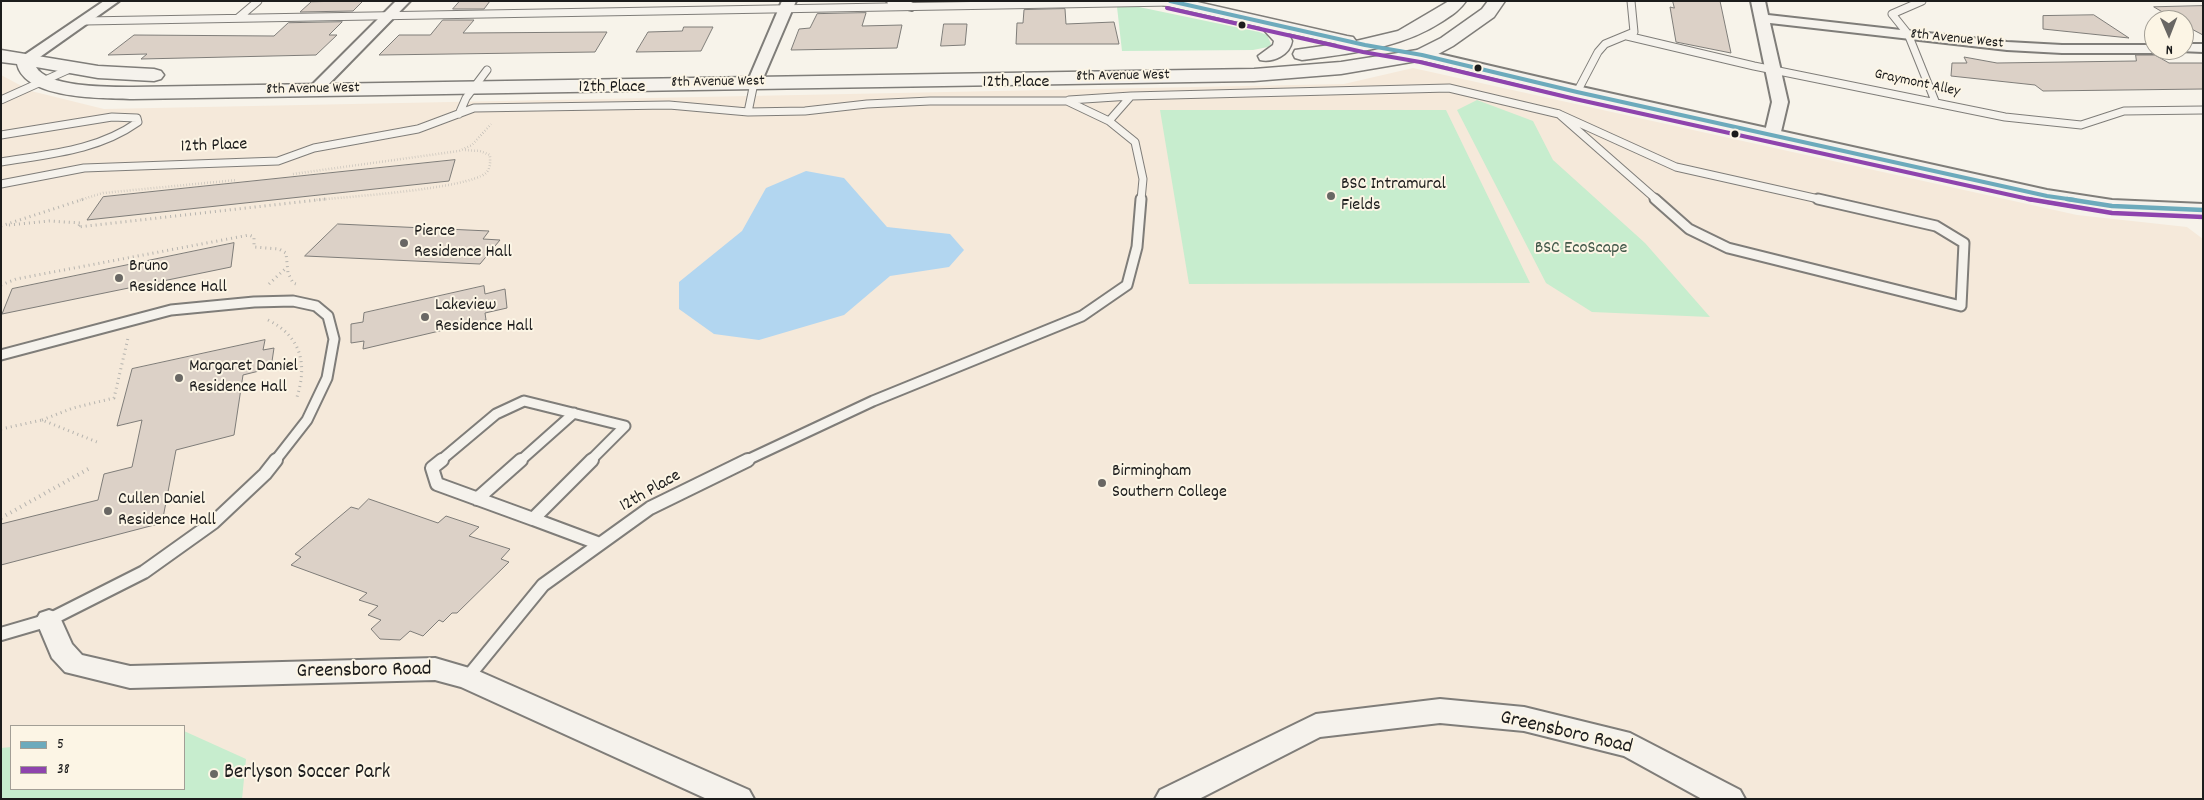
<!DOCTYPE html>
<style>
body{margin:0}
#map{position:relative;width:2204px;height:800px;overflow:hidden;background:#f7f3ea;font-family:Dekko,sans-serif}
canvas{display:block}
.frame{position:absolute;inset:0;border:2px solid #1c1c1c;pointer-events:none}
.legend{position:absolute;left:10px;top:725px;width:175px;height:65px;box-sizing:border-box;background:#fcf5e5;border:1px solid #a29e95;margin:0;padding:6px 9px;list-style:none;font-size:15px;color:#1c1c1c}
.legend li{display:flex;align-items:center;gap:10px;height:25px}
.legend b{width:25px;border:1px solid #a29e95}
.north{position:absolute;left:2144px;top:10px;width:50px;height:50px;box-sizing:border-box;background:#fcf5e5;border:1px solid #a29e95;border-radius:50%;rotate:179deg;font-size:14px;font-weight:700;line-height:20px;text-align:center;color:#1c1c1c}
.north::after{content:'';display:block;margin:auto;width:18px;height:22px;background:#696764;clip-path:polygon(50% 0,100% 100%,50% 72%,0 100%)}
</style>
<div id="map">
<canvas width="2204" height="800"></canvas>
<div class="frame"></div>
<ul class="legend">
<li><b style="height:6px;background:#6caabc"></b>5</li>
<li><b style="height:6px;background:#8e44ad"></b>38</li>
</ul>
<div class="north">N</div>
</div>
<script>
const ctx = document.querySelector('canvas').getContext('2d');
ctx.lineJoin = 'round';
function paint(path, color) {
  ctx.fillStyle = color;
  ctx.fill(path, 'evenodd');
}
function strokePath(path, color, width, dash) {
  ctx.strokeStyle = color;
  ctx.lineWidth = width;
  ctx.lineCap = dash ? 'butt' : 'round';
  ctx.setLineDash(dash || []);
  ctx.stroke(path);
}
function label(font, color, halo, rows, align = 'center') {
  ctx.font = font + ' Dekko,sans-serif';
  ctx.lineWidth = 4;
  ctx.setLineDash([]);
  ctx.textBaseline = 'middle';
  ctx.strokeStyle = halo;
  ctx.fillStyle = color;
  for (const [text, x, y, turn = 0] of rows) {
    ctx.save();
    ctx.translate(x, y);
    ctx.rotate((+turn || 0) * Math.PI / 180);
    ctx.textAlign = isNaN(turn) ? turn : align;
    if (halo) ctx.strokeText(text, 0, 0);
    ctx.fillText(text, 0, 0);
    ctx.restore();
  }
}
paint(new Path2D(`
 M1413 68 2077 215 2187 227 2203 239V799H1V75L31 91 104 109 1344 84ZM11 726H184V789H11Z`), '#f5e9da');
paint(new Path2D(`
 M1117 7H1139L1259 32 1267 35 1271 44 1268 47 1253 50 1122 51Z
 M1477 100 1533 121 1553 160 1645 243 1710 317 1592 312 1546 283 1457 110Z
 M1160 110H1446L1530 283 1189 284Z
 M184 731 246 759 242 799H1V748L11 747V789H184Z`), '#c7edce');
paint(new Path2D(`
 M806 171 844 178 887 227 950 234 964 250 949 267 890 276 844 315 759 340 714 334 679 309V282L742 231 766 188Z`), '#b2d6f0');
const building = new Path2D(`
 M363 1 353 11 300 12 311 2Z
 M460 1H490L484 9H453Z
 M1673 1H1720L1731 53 1676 42 1670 7 1674 8Z
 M2203 6V35L2184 25V20H2176L2154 7Z
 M1065 9 1066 24 1114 22 1119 44H1016L1017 23H1023L1024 10Z
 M866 13 862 26 902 25 897 48 791 50 799 29 810 28 817 14Z
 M2094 15 2129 38 2043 29V16Z
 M443 20H474L463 33 607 32 595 52 379 55 399 35H430Z
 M342 22 329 35H337L316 55 141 59 147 54 108 55 134 35 274 36 288 23Z
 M944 24H967L965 45 941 46Z
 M684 27H713L701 51 636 52 648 32 682 31Z
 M2136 55H2155L2169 63H2203V89L2043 91 2035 85 1951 76 1952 63H1967L1964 57 1997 63 2136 61Z
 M455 160 449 181 87 220 103 197Z
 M338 224 489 231 483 239 500 240 480 264 305 256Z
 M234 243 231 267 2 314 12 289Z
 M484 286 485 294 505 289 507 308 485 313 486 320 363 349 364 341 351 343V324L363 322 364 313Z
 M265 340 263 350 274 348 271 368 243 375 234 435 176 450 162 523 1 565V524L98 500 104 474 132 467 142 420 117 426 132 369Z
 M369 499 438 523 446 516 479 527 469 536 510 549 501 559 509 562 457 613H452L443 622 439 620 423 636 410 631 400 640 380 639 371 629 381 620 368 615 378 606 359 600 367 593 291 565 301 557 295 554 351 507 358 509Z`);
paint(building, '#dcd1c7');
strokePath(building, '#7f7d79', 1);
const serviceFar2 = new Path2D(`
 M1922 1 1892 14 1908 34 1935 101
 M238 18 258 1
 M85 21 1172 2
 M1627 36 1754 66 2005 117 2081 125 2124 111 2203 110
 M1577 92 1598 52 1605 44 1634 32 1631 1
 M1 100 72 68
 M1069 100 1131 96
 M748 112 754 83
 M459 114 466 98 487 70
 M1559 114 1676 167 1823 200
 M1559 114 1657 200
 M1109 121 1131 96 1449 88 1559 114
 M1 135 112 117 137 118 138 122C97 151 49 154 1 162
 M1 184 84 168 278 161 314 148 418 129 474 108 669 105 748 112 805 111 867 104 930 101H1067L1109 121 1135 142 1143 179 1141 200`);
const serviceFar1 = new Path2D(`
 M1655 199 1689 229 1728 248 1961 306 1964 243 1936 226 1818 199
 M1 355 171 310 254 302 293 301 316 306 328 316 334 339 327 378 307 420 275 461
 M440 461 496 414 524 401 625 426 590 461
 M520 461 574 413
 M745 461 873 401 1082 316 1127 285 1137 247 1141 199`);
const service = new Path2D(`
 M442 460 432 468 437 484 533 519
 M477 499 521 460
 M533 519 600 544
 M533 519 592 460
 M1 634 49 620 144 572 214 522 265 474 276 460
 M467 678 543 585 650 508 748 460`);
const minor = new Path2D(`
 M104 1H119L30 64H20L18 61 20 58Z
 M396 1H410L320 93H310L307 90Z
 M782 1H796L761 83 754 87 749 86 747 83Z
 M887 1H909L919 6 912 10 888 4Z
 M1751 1H1765L1768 15 2007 42 2062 45H2154V50H2160L2154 53H2062L2007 50 1770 23 1788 102 1780 136 1772 141 1764 136 1772 102Z
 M2184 44H2203V52L2179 51 2184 50Z
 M49 610 58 613 72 644 82 655 130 666 435 658 476 670 749 790 754 799H707L461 687 435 680 130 688 65 672 52 658 36 620 40 613Z
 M1440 699 1524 707 1630 733 1740 790 1745 799H1702L1624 756 1524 731 1440 723 1320 737 1199 799H1155L1160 790 1316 714Z`);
const tertiary = new Path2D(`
 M1422 50 1577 86 2047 190 2112 200 2203 204V216L2112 212 2047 202 1577 98 1416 59 1413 55 1416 51Z`);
const secondary = new Path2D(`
 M1161 1H1193L1347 36 1353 37 1356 41 1398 31 1449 1H1466C1460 10 1452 15 1443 21 1400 49 1352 53 1302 60L1295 58 1293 54 1295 50 1337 44 1288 33 1292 41C1290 55 1273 63 1260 60L1258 56 1273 45 1274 41 1261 27 1163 5Z
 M1488 1H1505L1494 17 1453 46 1429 59 1341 74 1254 81 133 99C103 98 25 100 17 64L1 62V50L98 66 154 69 161 71 164 75 161 79 154 81 98 78 36 67C48 88 111 87 133 87L1254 69 1341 62 1417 50 1441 38 1482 9Z`);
strokePath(serviceFar2, '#7f7d79', 9);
strokePath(serviceFar1, '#7f7d79', 13);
strokePath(service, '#7f7d79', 16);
strokePath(minor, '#7f7d79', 4);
strokePath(tertiary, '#7f7d79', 4);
strokePath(secondary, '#7f7d79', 3);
strokePath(new Path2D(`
 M293 174 459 151 472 145 491 124
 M80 200 103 193 237 180
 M314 200C346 197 467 189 486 173 491 168 490 162 490 155L480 151 464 150`), '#b6b4af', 2.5, [0.5, 2.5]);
strokePath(new Path2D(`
 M9 225 49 221 81 223 78 227 326 199
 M1 226 84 199
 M269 284 286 268
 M1 285 16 279 249 235 254 237V247L279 249 286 253 288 273 293 283 296 284
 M268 320C302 337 308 365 296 400
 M42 420 73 408 114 398 128 338
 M1 429 42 420 97 442`), '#b6b4af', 3, [1, 4]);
strokePath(new Path2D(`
 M1 518 90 468`), '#b6b4af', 4, [1, 4.5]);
strokePath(serviceFar2, '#f5f2ec', 7);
strokePath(serviceFar1, '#f5f2ec', 9);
strokePath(service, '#f5f2ec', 12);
paint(minor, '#f5f2ec');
paint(tertiary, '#f5f2ec');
paint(secondary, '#f5f2ec');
strokePath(new Path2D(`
 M1170 1 1365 45 1422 55 1577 92 2047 196 2075 200`), '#6caabc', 4);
strokePath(new Path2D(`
 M2067 199 2112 206 2203 210`), '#6caabc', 4.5);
strokePath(new Path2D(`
 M1167 8 1363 52 1420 62 1575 99 2033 200`), '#8e44ad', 4);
strokePath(new Path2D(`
 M2028 199 2112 213 2203 217`), '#8e44ad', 4.5);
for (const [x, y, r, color] of [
 [1242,25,4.5,"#1c1c1c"],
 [1478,68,4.5,"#1c1c1c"],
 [1735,134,4.5,"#1c1c1c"],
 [1331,196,5,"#696764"],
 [404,243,5,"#696764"],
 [119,278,5,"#696764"],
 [425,317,5,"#696764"],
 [179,378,5,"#696764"],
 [1102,483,5,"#696764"],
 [108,511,5,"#696764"],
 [214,774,5,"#696764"]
]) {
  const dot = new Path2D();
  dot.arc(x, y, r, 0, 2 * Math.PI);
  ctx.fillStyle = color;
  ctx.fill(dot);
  strokePath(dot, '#fcf5e5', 2);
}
label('15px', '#1c1c1c', '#fcf5e5', [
 ["8th Avenue West",1957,40,6],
 ["8th Avenue West",1123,77,-1],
 ["8th Avenue West",718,83,-1],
 ["Graymont Alley",1917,84,12],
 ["8th Avenue West",313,90,-1]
]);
label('18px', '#1c1c1c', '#fcf5e5', [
 ["12th Place",1016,84],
 ["12th Place",612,89],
 ["12th Place",214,147,-2],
 ["12th Place",651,492,-30]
]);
label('18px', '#1c1c1c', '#fcf5e5', [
 ["BSC Intramural",1341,186],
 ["Fields",1341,207],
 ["Pierce",414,233],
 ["Residence Hall",414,254],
 ["Bruno",129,268],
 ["Residence Hall",129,289],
 ["Lakeview",435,307],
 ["Residence Hall",435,328],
 ["Margaret Daniel",189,368],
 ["Residence Hall",189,389],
 ["Birmingham",1112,473],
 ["Southern College",1112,494],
 ["Cullen Daniel",118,501],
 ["Residence Hall",118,522]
], 'left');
label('18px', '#43594a', '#fcf5e5', [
 ["BSC EcoScape",1581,250]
]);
label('21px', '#1c1c1c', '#fcf5e5', [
 ["Greensboro Road",364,672,-1],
 ["Greensboro Road",1566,734,13]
]);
label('21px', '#1c1c1c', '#fcf5e5', [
 ["Berlyson Soccer Park",224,774]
], 'left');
</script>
